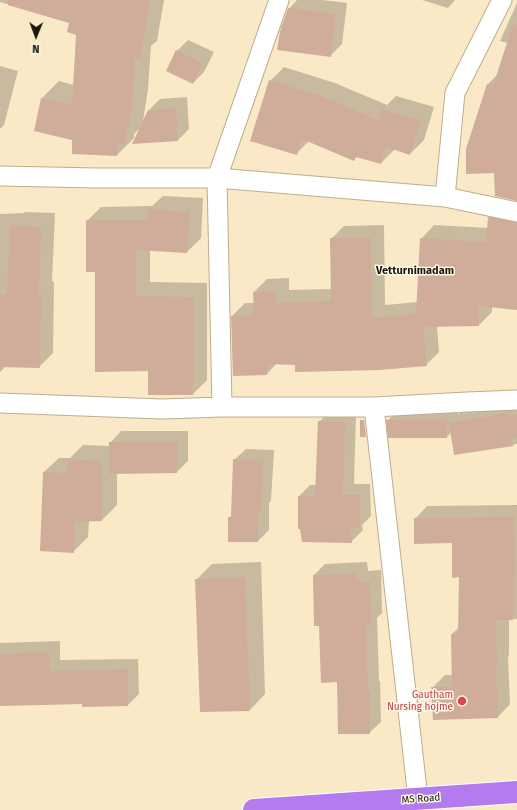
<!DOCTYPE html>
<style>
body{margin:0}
#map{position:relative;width:517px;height:810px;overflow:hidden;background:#fae9c6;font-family:"Fira Sans",sans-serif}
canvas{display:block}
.north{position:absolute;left:16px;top:16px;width:40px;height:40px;-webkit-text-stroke:3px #fef8ea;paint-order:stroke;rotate:181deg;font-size:11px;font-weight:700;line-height:16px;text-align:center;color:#1b1609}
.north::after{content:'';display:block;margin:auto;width:14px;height:18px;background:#1b1609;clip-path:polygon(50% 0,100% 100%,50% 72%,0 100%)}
</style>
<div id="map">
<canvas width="517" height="810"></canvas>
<div class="north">N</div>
</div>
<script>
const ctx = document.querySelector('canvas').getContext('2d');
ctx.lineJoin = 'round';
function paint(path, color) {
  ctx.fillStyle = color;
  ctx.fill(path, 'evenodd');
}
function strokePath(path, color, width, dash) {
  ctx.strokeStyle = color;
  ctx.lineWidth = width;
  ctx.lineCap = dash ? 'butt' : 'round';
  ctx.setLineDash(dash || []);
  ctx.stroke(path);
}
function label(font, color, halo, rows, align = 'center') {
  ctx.font = font + ' "Fira Sans",sans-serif';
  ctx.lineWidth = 3;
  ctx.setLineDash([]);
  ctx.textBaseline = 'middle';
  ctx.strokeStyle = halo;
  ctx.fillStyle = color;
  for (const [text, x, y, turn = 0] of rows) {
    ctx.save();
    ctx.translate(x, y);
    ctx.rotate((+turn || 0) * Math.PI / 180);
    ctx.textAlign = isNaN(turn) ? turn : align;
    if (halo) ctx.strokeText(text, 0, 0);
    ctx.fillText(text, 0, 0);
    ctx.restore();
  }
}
paint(new Path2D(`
 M0 0H164L157 41 151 46 148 89 143 121 149 110 160 99 187 97 189 129 178 140 140 128 134 134V138L117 155 73 139 35 130 42 98 59 81 74 85 85 27 0 2Z
 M297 0H322L347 3 342 44 331 55 289 9Z
 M422 0H455L448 8Z
 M517 3V200L488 84 498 74 508 43 500 41Z
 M188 40 214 52 204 72 193 83 177 51Z
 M0 66 18 71 4 125 0 129Z
 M284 67 335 83 387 105 396 96 434 107 424 140 410 154 395 149 381 163 357 156 354 160 309 141 296 154 270 81Z
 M163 196 203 198 201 238 187 252 150 250V282L207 283V380L193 394 149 370 96 271 87 221 101 207 152 206Z
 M502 204 517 208V309L492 306V312L479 325 437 326 439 352 426 365 277 363 267 374 232 316 245 303H254V292L267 279 289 278V290L332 289 331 239 344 226 384 225 385 305 418 302 421 239 434 225 488 228 489 218Z
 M24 212 55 213 52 281 54 282 53 353 39 367 6 366 0 372V214L24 213Z
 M517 404V444L455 454 452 432 447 437 388 420 399 409H458V415L460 413Z
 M330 411 356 412 354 484H370L371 516 362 525 363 530 351 542 299 496 310 485H317L319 422Z
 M121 431H188V461L177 472H117V505L102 520 89 521 88 537 73 552 44 472 59 458H70L83 445 110 446V443Z
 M246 449 274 450 271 501 269 503V530L258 541 229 518 232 515 234 460Z
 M517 505V619H509V655L508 656 510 704 498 717 432 688 445 675H453L452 634 459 627 460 576 453 542 415 519 427 506Z
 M261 562 265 694 250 710 196 580 212 564Z
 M367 562 368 571 381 570 382 613 377 618 379 681H380L381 722 369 733 338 681 320 625 314 575 325 564Z
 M60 641V660L138 659 139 694 128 705 83 703 0 705V643Z`), '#0003');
paint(new Path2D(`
 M8 0H150L140 59 135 57 132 107 125 144H118L117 156 72 154V140L34 131 41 98 72 105 76 35 67 32 69 23 8 5Z
 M288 8 336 14 331 57 277 50 280 31Z
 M513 24 517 25V201L495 196 494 173 466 174V149L487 84 493 86Z
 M176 50 203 63 193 84 166 71Z
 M269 80 321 96 378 120 382 109 421 121 410 155 386 147 381 164 356 157 354 161 302 139 297 155 250 141Z
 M176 108 178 141 132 144 148 110Z
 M148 209 190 212 187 253 136 250V296L193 297V395H148V371L95 372V272H86V220H147Z
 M488 217 517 223V310L479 306V326L423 327 427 366 379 370 295 372V365L268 364 267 375 233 376 231 316 254 315 253 292 276 291V303L331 301 330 238H371L372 318 416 314 420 238 486 242Z
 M10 225 41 227 39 295H41L40 368 0 367V294H7Z
 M508 413V416L517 415V438H512L513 446 454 455 449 423Z
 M447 419V438H388L386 420Z
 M360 420H364L366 437H360Z
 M318 421 345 422 343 495H360V528H350L352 543 302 542 300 529H298V496H315Z
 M109 442H177V473L109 474Z
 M67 459 102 461V521L75 522 74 553 40 551 43 472 67 473Z
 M233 459 263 461 261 513H258V542H228V517H231Z
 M514 517 515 577H514L513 620H496L497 669H496L498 718 433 720 431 687H452L451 634H458L459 577 452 578V543L414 544V518Z
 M356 573 357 582 370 581 371 625H366L368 692H370V734H338L337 682 321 683 319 626H314L313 575Z
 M245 577 250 711 200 712 195 579Z
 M49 652 50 671 128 669V706L82 707V704L0 706V654H17V653Z`), '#d0ac9b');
const street = new Path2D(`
 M279 0 217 178 445 197 517 212
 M0 176 97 178H217L222 407
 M445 197 455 93 502 0
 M0 403 162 409 222 407H374L467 402 517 400
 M374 407 418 799`);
const highway = new Path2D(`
 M254 810 517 792`);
strokePath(street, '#bdae8c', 21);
strokePath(highway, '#fff', 24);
strokePath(street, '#fff', 19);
strokePath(highway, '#b37bee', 22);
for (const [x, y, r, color] of [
 [462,701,5,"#e0444e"]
]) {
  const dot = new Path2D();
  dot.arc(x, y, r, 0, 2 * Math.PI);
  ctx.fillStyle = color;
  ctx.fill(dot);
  strokePath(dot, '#fef8ea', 1.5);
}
label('10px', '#be3a42', '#fef8ea', [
 ["Gautham",453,695],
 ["Nursing hojme",453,707]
], 'right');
label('10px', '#1b1609', '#fef8ea', [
 ["MS Road",421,799,-4]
]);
label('bold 11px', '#1b1609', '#fef8ea', [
 ["Vetturnimadam",415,271]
]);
</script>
